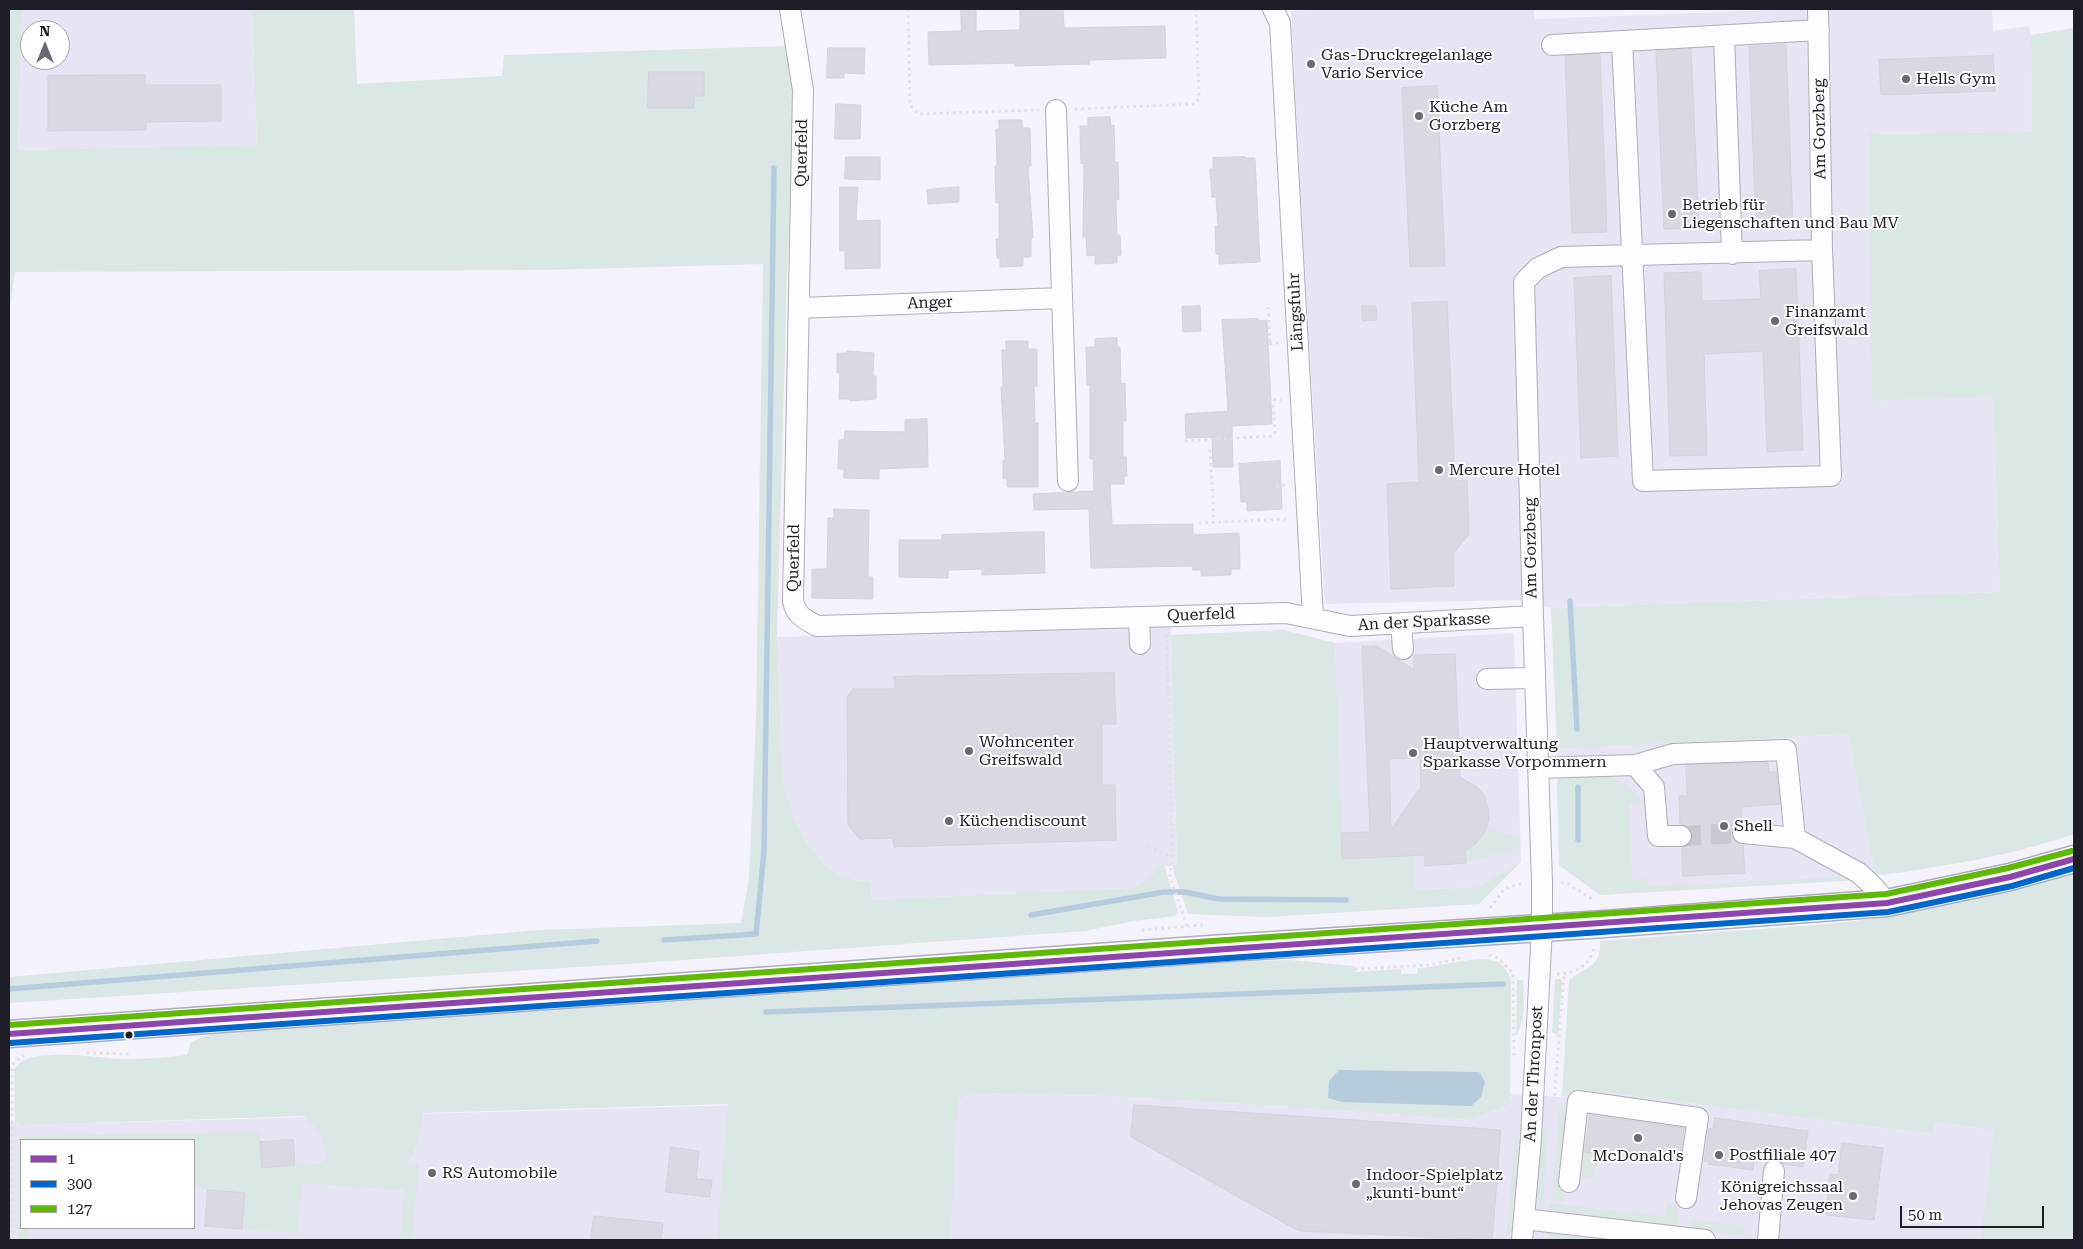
<!DOCTYPE html>
<meta charset="utf-8">
<style>
body{margin:0}
#map{position:relative;width:2083px;height:1249px;overflow:hidden;background:#f4f2fc;font-family:"Roboto Serif",serif}
canvas{display:block}
.frame{position:absolute;inset:0;border:10px solid #1f1d27;pointer-events:none}
.legend{position:absolute;left:20px;top:1139px;width:175px;height:90px;box-sizing:border-box;background:#fefefe;border:1px solid #a5a4a8;margin:0;padding:6px 9px;list-style:none;font-size:15px;color:#1f1d27}
.legend li{display:flex;align-items:center;gap:10px;height:25px}
.legend b{width:25px;border:1px solid #a5a4a8}
.north{position:absolute;left:20px;top:20px;width:50px;height:50px;box-sizing:border-box;background:#fefefe;border:1px solid #a5a4a8;border-radius:50%;rotate:0deg;font-size:14px;font-weight:700;line-height:20px;text-align:center;color:#1f1d27}
.north::after{content:'';display:block;margin:auto;width:18px;height:22px;background:#6a6872;clip-path:polygon(50% 0,100% 100%,50% 72%,0 100%)}
.scale{position:absolute;left:1900px;top:1206px;width:144px;height:22px;box-sizing:border-box;border:2px solid #1f1d27;border-top:0;padding-left:6px;font-size:15px;line-height:18px;white-space:nowrap;color:#1f1d27;-webkit-text-stroke:4px #fefefe;paint-order:stroke}
</style>
<div id="map">
<canvas width="2083" height="1249"></canvas>
<div class="frame"></div>
<ul class="legend">
<li><b style="height:6px;background:#8e44ad"></b>1</li>
<li><b style="height:6px;background:#06c"></b>300</li>
<li><b style="height:6px;background:#5fba04"></b>127</li>
</ul>
<div class="north">N</div>
<div class="scale">50 m</div>
</div>
<script>
const ctx = document.querySelector('canvas').getContext('2d');
ctx.lineJoin = 'round';
function paint(path, color) {
  ctx.fillStyle = color;
  ctx.fill(path, 'evenodd');
}
function strokePath(path, color, width, dash) {
  ctx.strokeStyle = color;
  ctx.lineWidth = width;
  ctx.lineCap = dash ? 'butt' : 'round';
  ctx.setLineDash(dash || []);
  ctx.stroke(path);
}
function label(font, color, halo, rows, align = 'center') {
  ctx.font = font + ' "Roboto Serif",serif';
  ctx.lineWidth = 4;
  ctx.setLineDash([]);
  ctx.textBaseline = 'middle';
  ctx.strokeStyle = halo;
  ctx.fillStyle = color;
  for (const [text, x, y, turn = 0] of rows) {
    ctx.save();
    ctx.translate(x, y);
    ctx.rotate((+turn || 0) * Math.PI / 180);
    ctx.textAlign = isNaN(turn) ? turn : align;
    if (halo) ctx.strokeText(text, 0, 0);
    ctx.fillText(text, 0, 0);
    ctx.restore();
  }
}
paint(new Path2D(`
 M22 9H252L257 145 18 150ZM30 30H60V60H30Z
 M1338 9H1534L1535 19 1802 9 1992 10 1993 31 2029 26 2031 35 2032 132 1869 134 1873 401 1993 395 2000 592 1551 608 1518 600 1325 604 1305 272 1291 11Z
 M1171 626 1177 864 1173 866 1161 865 1151 877 1141 885 1131 888 872 900 871 882 855 880 840 875 824 864 808 845 794 817 783 784 777 637Z
 M1514 633 1521 862 1478 887 1415 890 1413 856 1342 859 1335 643Z
 M1848 734 1875 875 1846 881 1600 895 1559 865 1557 749Z
 M1578 1089 1931 1134 1933 1122 1994 1130 2074 1240H9V1122H15L22 1125 958 1099 977 1093 1113 1096 1292 1107 1470 1120 1510 1104 1511 1094 1562 1097ZM21 1140H194V1228H21Z`), '#e7e4f3');
paint(new Path2D(`
 M9 9H22L18 150 257 145 252 9H354L357 84 502 76 504 55 786 46 795 92 787 274 777 637 783 784 794 817 808 845 824 864 840 875 855 880 871 882 872 900 1131 888C1145 884 1152 876 1161 865H1164L1178 912 1175 916 1134 921 1085 931 641 963 9 1003V977L539 930 741 923 749 879 756 720 763 264 543 270 15 272 9 316Z
 M2074 28V834C2031 849 1985 859 1940 866 1918 870 1897 874 1875 875L1848 734 1557 749 1551 608 2000 592 1993 396 1872 401 1869 134 2032 132 2031 35Z
 M1284 630 1335 643 1343 859 1413 856 1415 890 1478 887 1521 862 1479 904 1268 917 1188 914 1174 873 1173 866 1177 864 1171 635Z
 M1595 773C1617 779 1629 783 1642 802L1629 804 1632 880 1647 879 1648 887 1846 877 1850 880 1600 895 1559 865 1557 782 1564 776Z
 M1487 828 1520 838V847L1466 863 1465 850 1475 844Z
 M2074 869V1240H1981L1994 1130 1934 1122 1932 1134 1578 1089 1562 1097 1569 980C1586 967 1602 967 1600 941L1828 924 1880 918 1932 906Z
 M1290 960 1354 966 1355 972 1401 969V974H1417V968C1438 968 1482 952 1500 963 1505 967 1508 973 1511 979L1510 1104 1470 1120 1292 1107 1113 1096 977 1093 958 1099 950 1240H717L728 1104 423 1113 417 1145 407 1164 419 1163 412 1240H400L404 1190 302 1183 298 1233 242 1229 244 1193 208 1190 194 1185V1140H21V1228H28V1240H17V1140L23 1136 260 1133 262 1167 319 1164 327 1156 319 1132 305 1116 22 1125 15 1122 14 1070C25 1045 98 1058 121 1059 143 1060 165 1057 187 1055L191 1042 215 1032 347 1024 403 1016 1148 965Z
 M1555 979H1561L1562 981 1558 1035 1552 1032Z
 M1517 980H1523C1524 998 1526 1021 1516 1036Z
 M1560 1103 1572 1117 1565 1202 1552 1201Z
 M1549 1125 1542 1210 1536 1199 1543 1132Z
 M1515 1136 1521 1143 1514 1230 1506 1238Z
 M1576 1151 1597 1153 1593 1178 1573 1175Z
 M1550 1203 1665 1217 1667 1203 1677 1208C1679 1214 1679 1223 1673 1227L1549 1212Z
 M1692 1220 1746 1226 1741 1235 1691 1229Z
 M1548 1230 1604 1237V1240H1547Z`), '#dae7e4');
paint(new Path2D(`
 M1339 1070 1479 1072 1485 1082 1481 1097 1471 1106 1342 1102 1328 1098 1329 1081Z`), '#b6ccde');
strokePath(new Path2D(`
 M1570 601 1577 729
 M1578 787V840
 M1031 915 1164 892H1184L1219 899 1346 900
 M664 940 756 934 764 851 774 168
 M9 989 597 941
 M766 1012 1503 984`), '#b6ccde', 5.5);
const building = new Path2D(`
 M961 9H976V31L1020 30V9H1063L1064 28 1165 26 1166 58 1089 60 1090 64 1015 66V63L929 65 928 32 961 31Z
 M1786 45 1793 226 1756 227 1749 47Z
 M828 48H865L864 74 844 73V78H827Z
 M1691 49 1699 228 1664 229 1656 51Z
 M1600 54 1607 232 1572 233 1565 56Z
 M1993 56 1995 91 1881 95 1879 60Z
 M649 72H704V96H694V108H648Z
 M145 75V85H221V121L146 122V130L48 131V76Z
 M1437 86 1445 266 1410 267 1402 88Z
 M836 104 861 105 860 139H835Z
 M1110 117 1111 126 1114 125 1115 162H1118L1119 199 1116 200 1117 235H1120L1121 255H1117V263L1095 264V255L1087 256 1086 237H1083L1084 163 1081 164 1080 126H1088V118Z
 M999 120H1022V128H1030L1031 166H1028L1033 238 1031 239V257H1023V266L1000 267V258H997L996 239H999V203H996L995 166H997L996 129H999Z
 M846 157H880V180L845 179Z
 M1245 157V158H1255L1260 262 1219 264V254H1216L1215 226H1218L1216 197H1212L1210 169H1213V158Z
 M840 187H858L856 221 880 220V268L845 269V251H840Z
 M959 187V202L928 204 927 190Z
 M1796 269 1803 450 1767 452 1763 351 1704 354 1707 455 1670 456 1664 273 1701 272 1702 301 1761 299 1759 271Z
 M1611 276 1618 456 1581 458 1574 278Z
 M1447 302 1455 481 1467 480 1469 534 1453 554 1454 586 1391 589 1387 484 1419 482 1412 303Z
 M1200 306 1201 331 1183 332 1182 307Z
 M1362 306H1376L1377 320 1363 321Z
 M1258 319V321L1267 320 1272 424 1232 426 1233 467H1213L1212 437 1186 438 1185 414 1228 411 1222 320Z
 M1117 338V347H1120L1121 384 1125 383 1126 421H1123V457H1126L1127 476H1124V484H1110L1112 525 1193 524V535L1239 533 1240 569H1231V575L1201 576V570H1193L1192 566 1091 568 1089 509 1034 510 1033 494 1094 491 1093 459H1090V385H1087L1086 347H1095V339Z
 M1006 341H1028V349H1037V386H1034L1035 423H1038V487H1007V479H1003V460H1005L1001 387H1003L1002 350H1006Z
 M847 351 874 353 873 376H876V399L850 401V399H839L840 373H837V353H847Z
 M927 419 928 467 879 469V479L844 478V469H838L839 440H844L845 431 905 432V420Z
 M1280 461 1282 509 1247 511V502H1241L1239 464Z
 M834 509 869 510 868 577H873V599L812 598V569H827L828 518H834Z
 M1044 532 1045 573 982 575V569L948 570V578L899 577V540H942V535Z
 M1377 646 1414 670V655L1455 654 1460 777 1477 787 1484 795 1489 811V820L1483 835 1475 844 1465 850 1466 863 1425 866V855L1342 859 1341 833 1370 832 1362 647ZM1420 758 1421 787 1391 829 1389 759Z
 M1114 673 1116 724H1102V785H1115L1116 840 894 847 893 838 860 839 848 825 847 697 853 689H895L894 677Z
 M1768 763 1769 772H1776L1780 804 1741 807 1742 821 1734 826 1731 831 1732 837 1736 842 1743 845 1745 873 1683 876 1682 848 1691 842 1693 836 1691 831 1687 826 1680 824 1679 796H1687L1686 765Z
 M1134 1105 1501 1130 1492 1240 1299 1231 1131 1137Z
 M1590 1115 1684 1128 1680 1158 1613 1149V1156L1585 1152Z
 M1715 1118 1808 1131 1803 1167 1783 1164 1775 1159 1767 1161 1754 1160 1753 1170 1708 1164 1709 1162 1704 1161 1709 1128 1713 1129Z
 M293 1140 295 1165 262 1168 260 1142Z
 M1842 1143 1883 1148 1874 1220 1826 1215 1830 1174 1838 1175Z
 M671 1147 699 1151 696 1179 712 1180 710 1197 666 1192Z
 M208 1190 245 1193 242 1229 205 1226Z
 M594 1216 663 1223 661 1240H591Z`);
paint(building, '#dad9e3');
strokePath(building, '#d4d2dc', 1);
strokePath(new Path2D(`
 M1681 836 1743 833`), '#c9c7d1', 20, [20, 10]);
const minor = new Path2D(`
 M790 9 803 90 793 601C796 616 805 619 817 626L1286 613 1350 626 1533 616
 M1273 9 1280 23 1313 617
 M1724 36 1732 254
 M1622 41 1643 481 1831 476 1822 250 1818 9
 M1552 45 1819 30
 M1056 110 1068 481
 M799 308 1061 298
 M1139 617 1140 644
 M1401 623 1403 649
 M1487 679 1534 678
 M1635 765 1673 754 1786 750 1795 838
 M1538 768 1635 765 1654 787 1658 836H1681
 M1743 833 1795 838 1859 873 1874 887 1887 903
 M1569 1182 1578 1101 1698 1118 1686 1198
 M1524 1219 1705 1240
 M1522 1240 1531 1138 1542 928V882L1533 616 1524 282 1538 268 1561 257 1822 250
 M1768 1240 1774 1171`);
const major = new Path2D(`
 M9 1034 1211 949 1604 924 1887 903 2010 877 2074 859`);
strokePath(minor, '#afadb6', 22);
strokePath(major, '#afadb6', 29);
strokePath(new Path2D(`
 M908 9 910 105 918 114 1039 110
 M1075 109 1195 104 1199 98 1196 9
 M1268 307 1270 343
 M1263 344 1280 343
 M1267 400H1281
 M1185 441 1272 436 1275 433 1273 400
 M1210 450 1214 522
 M1276 486 1288 485
 M1199 523 1290 519
 M1167 634 1172 857 1170 877 1187 926
 M1148 847 1172 857
 M1561 883H1567L1595 901
 M1490 908 1504 889 1523 883
 M1142 930 1203 925
 M1489 955 1498 958 1513 973 1514 1055
 M1355 969 1431 965 1465 957
 M1557 974C1575 974 1591 965 1594 947
 M87 1053 129 1054
 M1554 1102 1564 974
 M13 1240 12 1068 14 1062 24 1056`), '#e1e1e4', 3, [2.5, 4]);
strokePath(minor, '#fdfdff', 20);
strokePath(major, '#fdfdff', 26);
strokePath(new Path2D(`
 M9 1034 1887 903 2010 877 2074 859`), '#8e44ad', 6);
strokePath(new Path2D(`
 M10 1043 1888 912 2012 886 2074 868`), '#06c', 6);
strokePath(new Path2D(`
 M9 1025 1886 894 2008 868 2072 851`), '#5fba04', 6);
for (const [x, y, r, color] of [
 [1311,64,5,"#6a6872"],
 [1906,79,5,"#6a6872"],
 [1419,116,5,"#6a6872"],
 [1672,214,5,"#6a6872"],
 [1775,321,5,"#6a6872"],
 [1439,470,5,"#6a6872"],
 [969,751,5,"#6a6872"],
 [1413,753,5,"#6a6872"],
 [949,821,5,"#6a6872"],
 [1724,826,5,"#6a6872"],
 [129,1035,4.5,"#1f1d27"],
 [1638,1138,5,"#6a6872"],
 [1719,1155,5,"#6a6872"],
 [432,1173,5,"#6a6872"],
 [1356,1184,5,"#6a6872"],
 [1853,1196,5,"#6a6872"]
]) {
  const dot = new Path2D();
  dot.arc(x, y, r, 0, 2 * Math.PI);
  ctx.fillStyle = color;
  ctx.fill(dot);
  strokePath(dot, '#fefefe', 2);
}
label('16px', '#1f1d27', '#fefefe', [
 ["Gas-Druckregelanlage",1321,55],
 ["Vario Service",1321,73],
 ["Hells Gym",1916,79],
 ["Küche Am",1429,107],
 ["Gorzberg",1429,125],
 ["Betrieb für",1682,205],
 ["Liegenschaften und Bau MV",1682,223],
 ["Finanzamt",1785,312],
 ["Greifswald",1785,330],
 ["Mercure Hotel",1449,470],
 ["Wohncenter",979,742],
 ["Greifswald",979,760],
 ["Hauptverwaltung",1423,744],
 ["Sparkasse Vorpommern",1423,762],
 ["Küchendiscount",959,821],
 ["Shell",1734,826],
 ["Postfiliale 407",1729,1155],
 ["McDonald's",1638,1156,"center"],
 ["RS Automobile",442,1173],
 ["Indoor-Spielplatz",1366,1175],
 ["„kunti-bunt“",1366,1193],
 ["Königreichssaal",1843,1187,"right"],
 ["Jehovas Zeugen",1843,1205,"right"]
], 'left');
label('16px', '#1f1d27', '#fefefe', [
 ["Am Gorzberg",1820,129,-91],
 ["Querfeld",802,153,-89],
 ["Anger",930,303,-2],
 ["Längsfuhr",1296,312,-93],
 ["Am Gorzberg",1531,548,-91],
 ["Querfeld",794,558,-89],
 ["Querfeld",1201,615,-2],
 ["An der Sparkasse",1424,622,-3],
 ["An der Thronpost",1534,1074,-87]
]);
</script>
